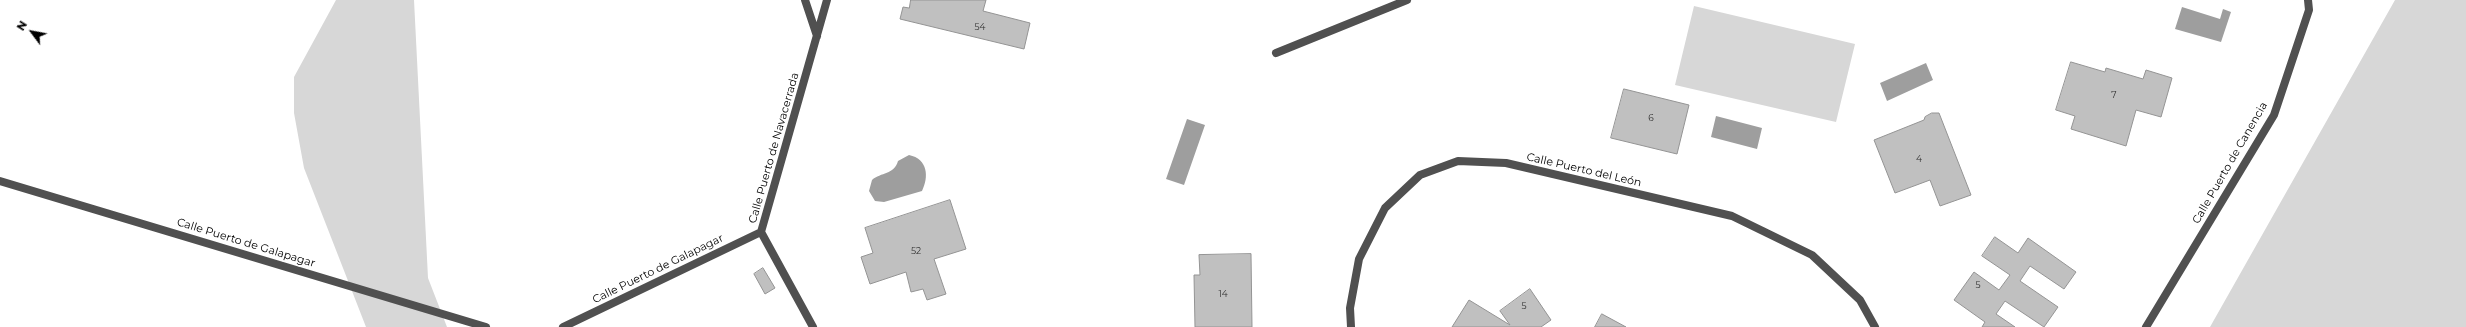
<!DOCTYPE html>
<meta charset="utf-8">
<style>
body{margin:0}
#map{position:relative;width:2466px;height:327px;overflow:hidden;background:#fff;font-family:Montserrat,sans-serif}
canvas{display:block}
.north{position:absolute;left:12px;top:12px;width:40px;height:40px;-webkit-text-stroke:3px #fff;paint-order:stroke;rotate:302deg;font-size:11px;font-weight:700;line-height:16px;text-align:center;color:#000}
.north::after{content:'';display:block;margin:auto;width:14px;height:18px;background:#000;clip-path:polygon(50% 0,100% 100%,50% 72%,0 100%)}
</style>
<div id="map">
<canvas width="2466" height="327"></canvas>
<div class="north">N</div>
</div>
<script>
const ctx = document.querySelector('canvas').getContext('2d');
ctx.lineJoin = 'round';
function paint(path, color) {
  ctx.fillStyle = color;
  ctx.fill(path, 'evenodd');
}
function strokePath(path, color, width, dash) {
  ctx.strokeStyle = color;
  ctx.lineWidth = width;
  ctx.lineCap = dash ? 'butt' : 'round';
  ctx.setLineDash(dash || []);
  ctx.stroke(path);
}
function label(font, color, halo, rows, align = 'center') {
  ctx.font = font + ' Montserrat,sans-serif';
  ctx.lineWidth = 3;
  ctx.setLineDash([]);
  ctx.textBaseline = 'middle';
  ctx.strokeStyle = halo;
  ctx.fillStyle = color;
  for (const [text, x, y, turn = 0] of rows) {
    ctx.save();
    ctx.translate(x, y);
    ctx.rotate((+turn || 0) * Math.PI / 180);
    ctx.textAlign = isNaN(turn) ? turn : align;
    if (halo) ctx.strokeText(text, 0, 0);
    ctx.fillText(text, 0, 0);
    ctx.restore();
  }
}
paint(new Path2D(`
 M336 0H414L428 278 447 327H366L304 168 294 113V77Z
 M2395 0H2466V327H2210Z
 M1694 6 1855 44 1836 122 1675 85Z`), '#d7d7d7');
paint(new Path2D(`
 M2182 7 2220 19 2223 9 2231 12 2221 42 2175 29Z
 M1926 63 1933 80 1887 101 1880 83Z
 M1716 116 1762 128 1757 149 1711 137Z
 M1187 119 1205 125 1184 185 1166 179Z
 M909 155C928 159 929 177 922 191L884 202 875 201 869 191 872 180C881 172 894 175 898 161Z`), '#9e9e9e');
const building = new Path2D(`
 M911 0H986L983 11 1030 23 1024 49 900 19 903 7 909 8Z
 M2071 62 2105 72 2106 68 2143 79 2146 70 2172 78 2161 117 2136 110 2126 146 2071 129 2075 116 2056 110Z
 M1624 89 1689 105 1677 154 1611 138Z
 M1932 113H1939L1971 195 1940 206 1930 180 1895 193 1874 140 1924 120 1925 117Z
 M950 200 966 249 934 259 946 294 927 300 923 289 911 292 906 272 870 284 861 257 873 253 865 228Z
 M1995 237 2018 253 2028 238 2076 272 2064 289 2030 266 2020 281 2058 307 2044 327 2005 301 1996 314 2015 327H1982L1985 322 1954 300 1974 272 1999 290 2010 275 1982 256Z
 M1251 254 1252 327H1195L1194 275H1200L1199 255Z
 M763 268 775 288 765 294 754 274Z
 M1530 289 1551 320 1541 327H1452L1469 300 1510 325 1500 311Z
 M1602 314 1626 327H1595Z`);
paint(building, '#c0c0c0');
strokePath(building, '#949494', 1);
strokePath(new Path2D(`
 M805 0 817 36
 M1276 53 1407 0
 M0 181 486 327
 M563 327 761 232
 M813 327 761 232 827 0
 M1351 327 1350 308 1359 259 1385 208 1420 175 1458 161 1506 163 1732 216 1812 255 1860 300 1875 327
 M2146 327 2274 115 2309 10 2308 0`), '#505050', 8);
label('9px', '#303030', null, [
 ["54",980,27],
 ["7",2114,95],
 ["6",1651,118],
 ["4",1919,159],
 ["52",916,251],
 ["5",1978,285],
 ["14",1223,294],
 ["5",1524,306]
]);
label('11px', '#000', '#fff', [
 ["Calle Puerto de Navacerrada",774,148,-74],
 ["Calle Puerto de Canencia",2230,163,-60],
 ["Calle Puerto del León",1584,170,13],
 ["Calle Puerto de Galapagar",246,243,17],
 ["Calle Puerto de Galapagar",658,269,-26]
]);
</script>
